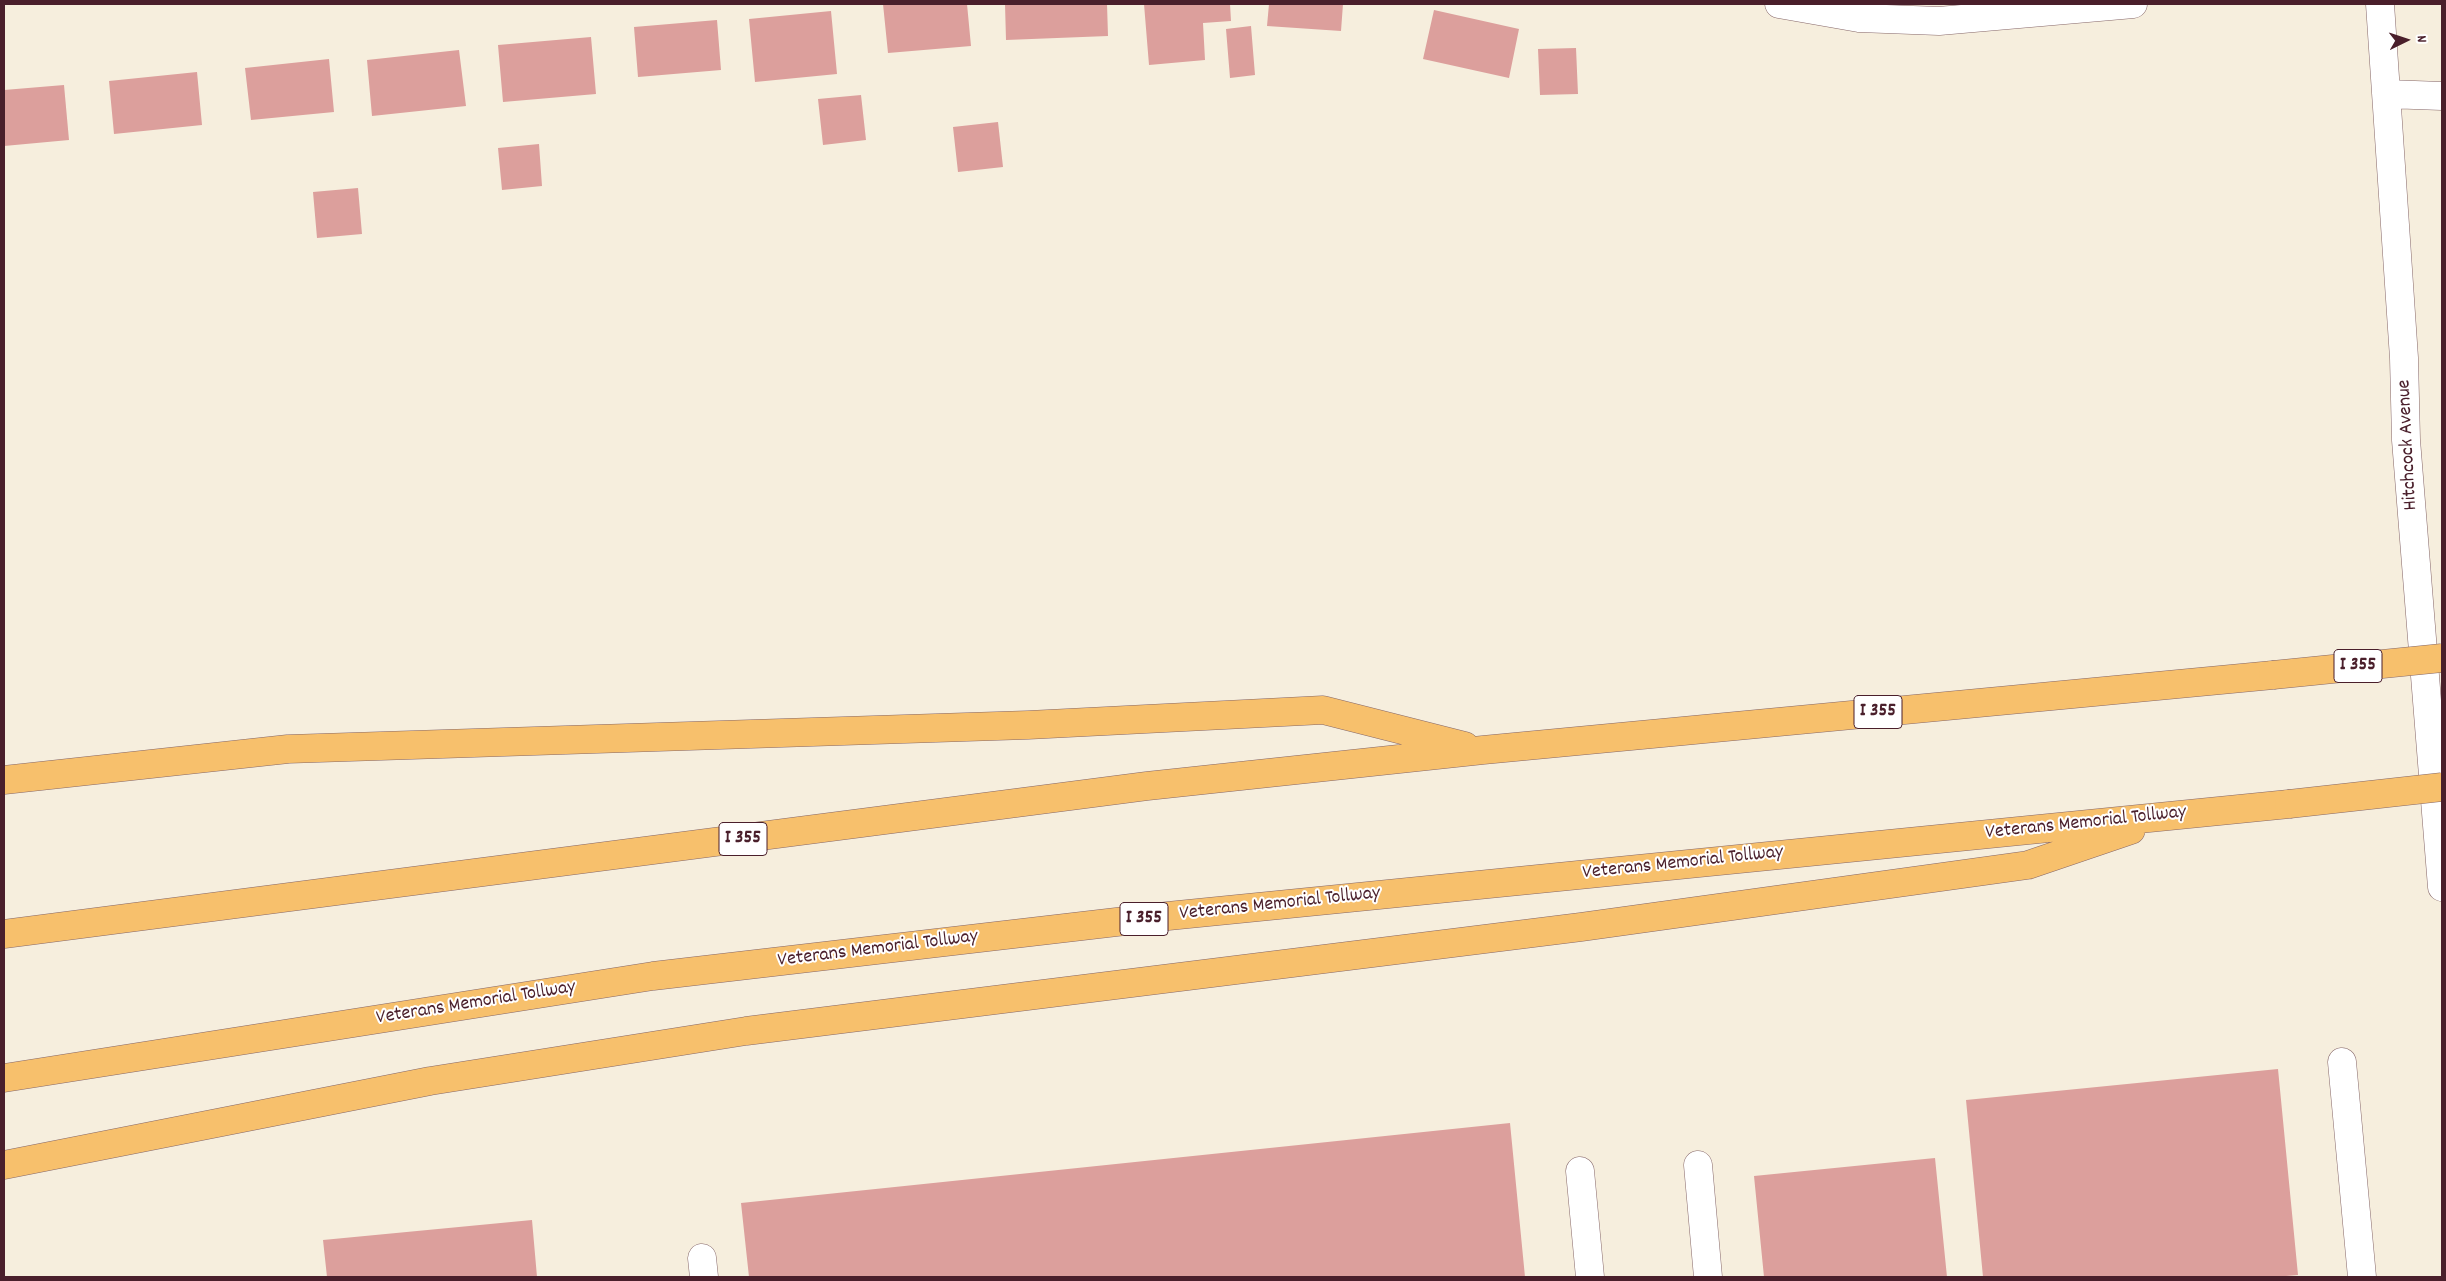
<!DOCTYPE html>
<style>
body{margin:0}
#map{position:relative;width:2446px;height:1281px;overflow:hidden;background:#f6eedd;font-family:Dekko,sans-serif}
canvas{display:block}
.frame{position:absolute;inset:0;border:5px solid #4a1f2b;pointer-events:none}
.north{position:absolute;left:2381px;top:15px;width:50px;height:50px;-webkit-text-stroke:4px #fff;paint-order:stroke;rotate:86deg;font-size:14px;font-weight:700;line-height:20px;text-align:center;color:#4a1f2b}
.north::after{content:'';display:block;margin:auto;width:18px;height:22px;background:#4a1f2b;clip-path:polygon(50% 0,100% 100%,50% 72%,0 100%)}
</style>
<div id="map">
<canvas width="2446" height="1281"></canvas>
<div class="frame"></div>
<div class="north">N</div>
</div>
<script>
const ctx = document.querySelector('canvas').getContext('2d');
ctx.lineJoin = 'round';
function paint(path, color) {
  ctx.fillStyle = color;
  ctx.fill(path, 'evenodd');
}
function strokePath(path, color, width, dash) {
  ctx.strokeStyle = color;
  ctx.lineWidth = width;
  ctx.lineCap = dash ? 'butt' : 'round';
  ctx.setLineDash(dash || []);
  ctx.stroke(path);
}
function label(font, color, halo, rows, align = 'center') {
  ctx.font = font + ' Dekko,sans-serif';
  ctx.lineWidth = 4;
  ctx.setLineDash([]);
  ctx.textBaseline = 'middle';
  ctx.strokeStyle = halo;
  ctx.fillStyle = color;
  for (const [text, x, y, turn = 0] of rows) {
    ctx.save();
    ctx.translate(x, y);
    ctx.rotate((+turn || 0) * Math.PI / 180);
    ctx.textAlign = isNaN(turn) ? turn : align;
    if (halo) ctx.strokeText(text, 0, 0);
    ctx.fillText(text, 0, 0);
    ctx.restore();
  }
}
paint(new Path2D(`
 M883 4H967L971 46 888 53Z
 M1005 4H1107L1108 36 1006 40Z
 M1144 4H1230L1231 21 1203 23 1205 60 1149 65Z
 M1269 4H1343L1341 31 1267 26Z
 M1434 10 1519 29 1509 78 1423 59Z
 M831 11 837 74 755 82 749 19Z
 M717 20 721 70 638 77 634 27Z
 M1251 26 1255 75 1230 78 1226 29Z
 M591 37 596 94 503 102 498 45Z
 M1576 48 1578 94 1540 95 1538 49Z
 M459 50 466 106 372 116 367 60Z
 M329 59 334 112 251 120 245 68Z
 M197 72 202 125 114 134 109 81Z
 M64 85 69 140 4 146V90Z
 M861 95 866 140 823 145 818 99Z
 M998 122 1003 167 958 172 953 127Z
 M539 144 542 186 502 190 498 148Z
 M358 188 362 234 317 238 313 192Z
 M2278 1069 2298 1275 2274 1277H1983L1966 1100Z
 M1510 1123 1525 1277H749L741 1203Z
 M1935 1158 1947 1277H1764L1754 1176Z
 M532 1220 537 1277H327L323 1240Z`), '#dc9f9c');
const minor = new Path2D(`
 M1779 4 1859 18 1939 21 2133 4
 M2380 4 2404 358 2406 440 2442 887
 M2387 94 2442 96
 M2342 1062 2362 1277
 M1698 1165 1708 1277
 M1580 1171 1590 1277
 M702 1258 704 1277`);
const highway = new Path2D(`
 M4 780 288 749 1028 725 1323 710 1465 746
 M4 934 1147 786 1483 750 2273 675
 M4 1078 653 976 1168 916 2289 804
 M4 1165 430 1081 746 1031 1581 927 2028 865 2131 830`);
strokePath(minor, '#866769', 29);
strokePath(highway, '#866769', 29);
strokePath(minor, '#fff', 28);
strokePath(highway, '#f7c06c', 28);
const highwayBridge = new Path2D(`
 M2273 675 2442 658
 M2289 804 2442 787`);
strokePath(highwayBridge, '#866769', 29, []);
strokePath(highwayBridge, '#f7c06c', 28);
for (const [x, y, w] of [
 [2358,666,48],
 [1878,712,48],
 [743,839,48],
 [1144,919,48]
]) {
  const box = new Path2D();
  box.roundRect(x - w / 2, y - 16.5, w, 33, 4);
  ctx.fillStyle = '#fff';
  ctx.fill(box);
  strokePath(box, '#4a1f2b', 1);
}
label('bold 19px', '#4a1f2b', null, [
 ["I 355",2358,666],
 ["I 355",1878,712],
 ["I 355",743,839],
 ["I 355",1144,919]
]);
label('20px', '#4a1f2b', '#fff', [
 ["Hitchcock Avenue",2409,445,-93],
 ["Veterans Memorial Tollway",2086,824,-6],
 ["Veterans Memorial Tollway",1683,864,-6],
 ["Veterans Memorial Tollway",1280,905,-6],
 ["Veterans Memorial Tollway",878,950,-7],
 ["Veterans Memorial Tollway",476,1004,-9]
]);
</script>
